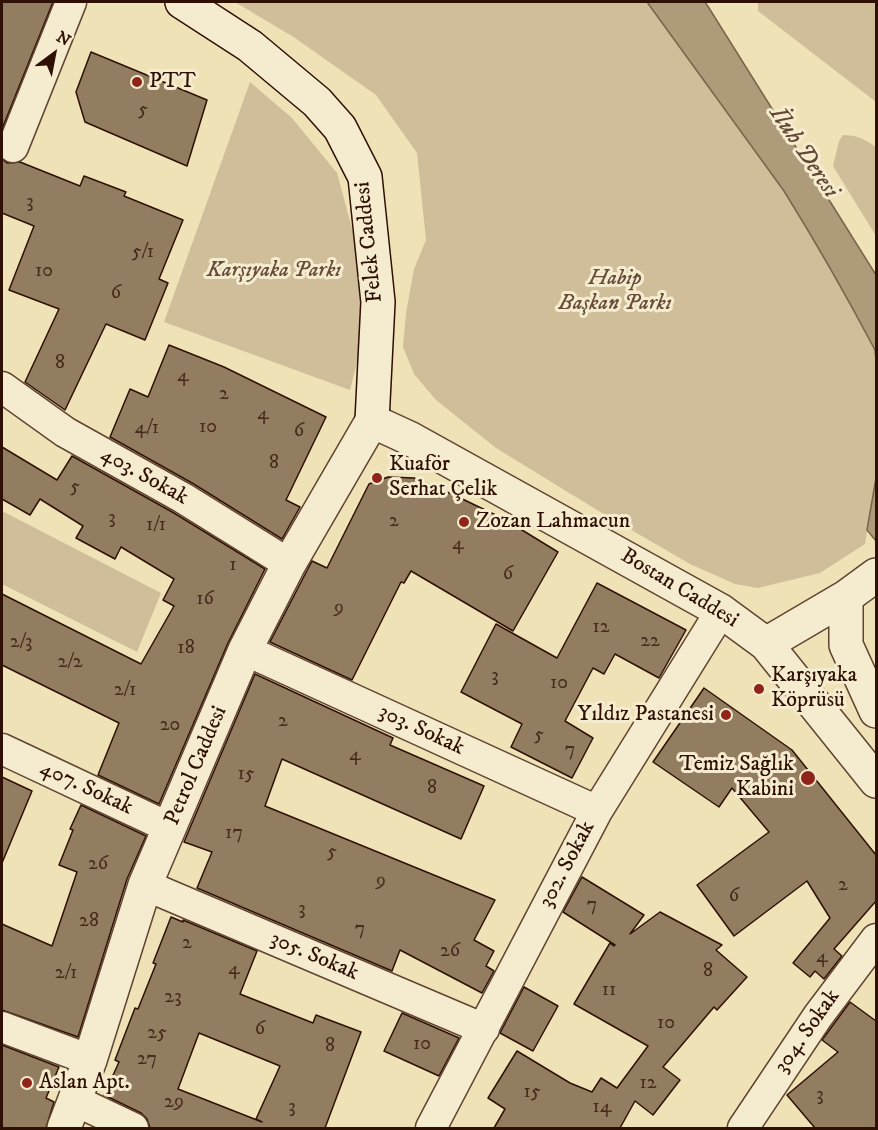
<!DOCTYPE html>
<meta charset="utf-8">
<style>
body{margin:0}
#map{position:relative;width:878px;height:1130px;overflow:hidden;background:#f0e2b7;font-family:"IM FELL DW Pica",serif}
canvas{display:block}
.frame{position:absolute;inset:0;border:3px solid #2f1004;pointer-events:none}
.north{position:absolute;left:24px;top:24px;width:60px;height:60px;-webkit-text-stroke:4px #f5ecd0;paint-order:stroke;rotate:32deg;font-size:16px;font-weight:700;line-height:24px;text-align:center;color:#2f1004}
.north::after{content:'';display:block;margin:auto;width:21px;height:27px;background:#2f1004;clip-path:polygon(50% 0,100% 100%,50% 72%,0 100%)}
</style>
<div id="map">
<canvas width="878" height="1130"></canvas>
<div class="frame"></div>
<div class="north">N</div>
</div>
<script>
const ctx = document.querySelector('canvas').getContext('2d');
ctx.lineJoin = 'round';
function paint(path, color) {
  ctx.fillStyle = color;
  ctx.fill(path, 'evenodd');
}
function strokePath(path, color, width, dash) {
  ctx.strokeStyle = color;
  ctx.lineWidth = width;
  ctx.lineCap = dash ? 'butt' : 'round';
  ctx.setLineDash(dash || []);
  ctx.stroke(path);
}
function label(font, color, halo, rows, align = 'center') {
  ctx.font = font + ' "IM FELL DW Pica",serif';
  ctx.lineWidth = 6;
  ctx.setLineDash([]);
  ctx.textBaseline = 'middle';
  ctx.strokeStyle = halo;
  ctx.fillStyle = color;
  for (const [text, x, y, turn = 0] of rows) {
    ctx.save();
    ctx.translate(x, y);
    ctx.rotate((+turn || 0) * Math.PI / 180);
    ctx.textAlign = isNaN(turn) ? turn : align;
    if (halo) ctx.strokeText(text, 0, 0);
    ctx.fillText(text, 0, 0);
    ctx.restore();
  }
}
paint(new Path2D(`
 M235 2H647L784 191 827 259 875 350 876 478 865 544 820 573 758 588 735 584 690 564 597 510 496 448 436 400 414 374 403 347 406 313 414 269 426 240 417 153 376 95 295 38Z
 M758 2H876V102L758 11Z
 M250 82 292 118 337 173 356 243 367 323 350 390 164 322Z
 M843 135C857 135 865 139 876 147V236L833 166 839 141Z
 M2 511 161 593 137 652 2 584Z`), '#cfbe99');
const water = new Path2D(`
 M647 2H705L709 8 876 275V360L875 350C846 295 817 244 784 191Z
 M876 456V541L867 530 876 478Z`);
paint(water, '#ae9b7a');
strokePath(water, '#7b634b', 1.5);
const building = new Path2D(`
 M2 2H53L2 129Z
 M91 52 207 100 187 166 85 122 76 92Z
 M2 159 7 163 20 162 80 186 84 176 126 192 124 196 183 220 159 279 168 283 145 340 106 324 65 410 25 382 59 309 9 290 34 226 2 213Z
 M169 345 224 367 326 417 286 500 300 507 282 539 192 483 110 437 130 389 148 397Z
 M2 447 57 480 72 456 174 513 265 569 228 643 159 804 98 775 119 723 2 665V594L141 664 174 606 163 600 174 579 121 547 115 559 76 538 83 526 40 499 30 515 2 499Z
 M388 477 414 478 454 495 504 519 558 552 513 631 411 571 404 583 401 582 352 680 270 642 312 561 327 568 369 484Z
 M597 583 686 630 659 678 615 654 604 674 593 668 565 721 593 738 572 778 511 747 522 724 461 692 496 624 557 658Z
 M255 674 393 738 390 745 484 786 461 839 282 759 265 806 495 900 474 940 494 951 486 966 494 971 482 993 400 950 392 971 197 888 212 852 184 842Z
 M704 688 792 750 876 855V901L834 949 842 956 824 979 815 971 810 977 793 963 830 918 807 881 734 936 697 885 769 832 732 788 719 807 653 762Z
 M2 777 32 791 2 863Z
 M81 805 146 836 127 879 78 1037 2 1010V924L52 946 77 872 59 865 73 830 70 829Z
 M582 877 644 915 630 934 660 912 722 945 716 950 747 977 717 1010 714 1007 663 1067 680 1080 653 1115 635 1101 620 1128H494L505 1109 488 1098 517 1051 570 1083 592 1092 601 1078 617 1088 648 1046 574 1004 610 943 614 946 615 945 563 912Z
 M171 917 183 922V920L257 951 240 994 313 1023 316 1015 361 1032 325 1128H150L147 1119 141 1113 104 1095 119 1062 115 1060 135 1008 138 1009 156 964 153 963ZM199 1033 280 1066 256 1119 262 1122 178 1089Z
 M524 987 558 1006 533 1051 500 1033Z
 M850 1002 876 1021V1128H815L787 1095 838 1052 822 1040Z
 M402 1013 459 1038 439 1076 384 1051Z
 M2 1045 59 1067 46 1098 54 1102 46 1128H2Z`);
paint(building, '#937d61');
strokePath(building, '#2f1004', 1.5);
const minor = new Path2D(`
 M13 147 71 2
 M2 387 65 432 183 498 289 564
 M245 650 597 811
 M2 749 170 828
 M145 885 484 1029
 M2 1027 90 1060
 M76 1101 133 1128
 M431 1128 597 811 721 611
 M743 1128 818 1016 876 939`);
const tertiary = new Path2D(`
 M846 597V645L876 711
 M766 644 846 597 876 575
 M64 1128 90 1060 145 885 245 650 289 564 372 421 409 438 721 611 766 644 876 781`);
const secondary = new Path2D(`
 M182 2 250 46 317 102 340 128 365 177 378 302 372 421`);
strokePath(minor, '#5f4431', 33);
strokePath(tertiary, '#5f4431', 36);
strokePath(secondary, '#2f1004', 36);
strokePath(minor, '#f5ecd0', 30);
strokePath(tertiary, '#f5ecd0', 33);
strokePath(secondary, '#f5ecd0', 33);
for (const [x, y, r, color] of [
 [137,82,6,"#8f2418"],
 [377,478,6,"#8f2418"],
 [464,522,6,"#8f2418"],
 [759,689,6,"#8f2418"],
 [726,715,6,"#8f2418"],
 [808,778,8,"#8f2418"],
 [27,1083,6,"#8f2418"]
]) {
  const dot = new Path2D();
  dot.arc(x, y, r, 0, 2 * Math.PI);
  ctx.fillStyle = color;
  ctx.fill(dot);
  strokePath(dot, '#f5ecd0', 2);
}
label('20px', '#482b1b', null, [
 ["5",143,111],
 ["3",30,203],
 ["5/1",143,253],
 ["10",44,272],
 ["6",116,294],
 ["8",60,364],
 ["4",183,377],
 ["2",224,395],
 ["4",263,415],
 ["10",208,428],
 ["4/1",147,429],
 ["6",299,432],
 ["8",274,464],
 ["5",75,488],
 ["3",112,519],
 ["2",394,522],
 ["1/1",156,526],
 ["4",458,545],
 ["1",233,566],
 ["6",508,575],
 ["16",205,600],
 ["9",339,609],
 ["12",601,628],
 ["22",650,642],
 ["2/3",21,643],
 ["18",186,649],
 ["2/2",70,663],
 ["3",495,677],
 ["10",559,684],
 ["2/1",125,691],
 ["2",283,722],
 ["20",170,726],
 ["5",539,736],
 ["7",570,751],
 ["4",355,756],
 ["15",246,775],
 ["8",432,789],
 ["17",234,834],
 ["5",332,853],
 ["26",98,865],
 ["9",381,882],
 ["2",843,886],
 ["6",734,897],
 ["7",592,906],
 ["3",302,910],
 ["28",89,922],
 ["7",360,930],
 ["2",187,944],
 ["26",450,952],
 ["4",822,958],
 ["4",234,970],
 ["8",708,972],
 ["2/1",66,974],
 ["11",609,991],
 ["23",173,998],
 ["10",666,1024],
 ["6",260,1030],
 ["25",157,1034],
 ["10",422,1045],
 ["8",330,1047],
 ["27",147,1060],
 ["12",648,1084],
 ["15",532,1093],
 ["3",820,1096],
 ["29",174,1103],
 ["3",292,1108],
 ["14",602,1108]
]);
label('22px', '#2f1004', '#f5ecd0', [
 ["PTT",149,82],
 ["Kuaför",389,465],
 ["Serhat Çelik",389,490],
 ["Zozan Lahmacun",476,522],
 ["Karşıyaka",771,676],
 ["Köprüsü",771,701],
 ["Yıldız Pastanesi",714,715,"right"],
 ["Temiz Sağlık",794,765,"right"],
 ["Kabini",794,790,"right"],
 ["Aslan Apt.",39,1083]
], 'left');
label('22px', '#2f1004', '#f5ecd0', [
 ["Felek Caddesi",370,242,-96],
 ["403. Sokak",144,477,29],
 ["Bostan Caddesi",679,589,31],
 ["303. Sokak",421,731,25],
 ["Petrol Caddesi",197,766,-67],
 ["407. Sokak",86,789,25],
 ["302. Sokak",568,865,-62],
 ["305. Sokak",314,957,23],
 ["304. Sokak",808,1032,-55]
]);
label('italic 22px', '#674d38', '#f5ecd0', [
 ["Karşıyaka Parkı",274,271],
 ["Habip",615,279],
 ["Başkan Parkı",615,304]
]);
label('italic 24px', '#624833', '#f5ecd0', [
 ["İluh Deresi",803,153,56]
]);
</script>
